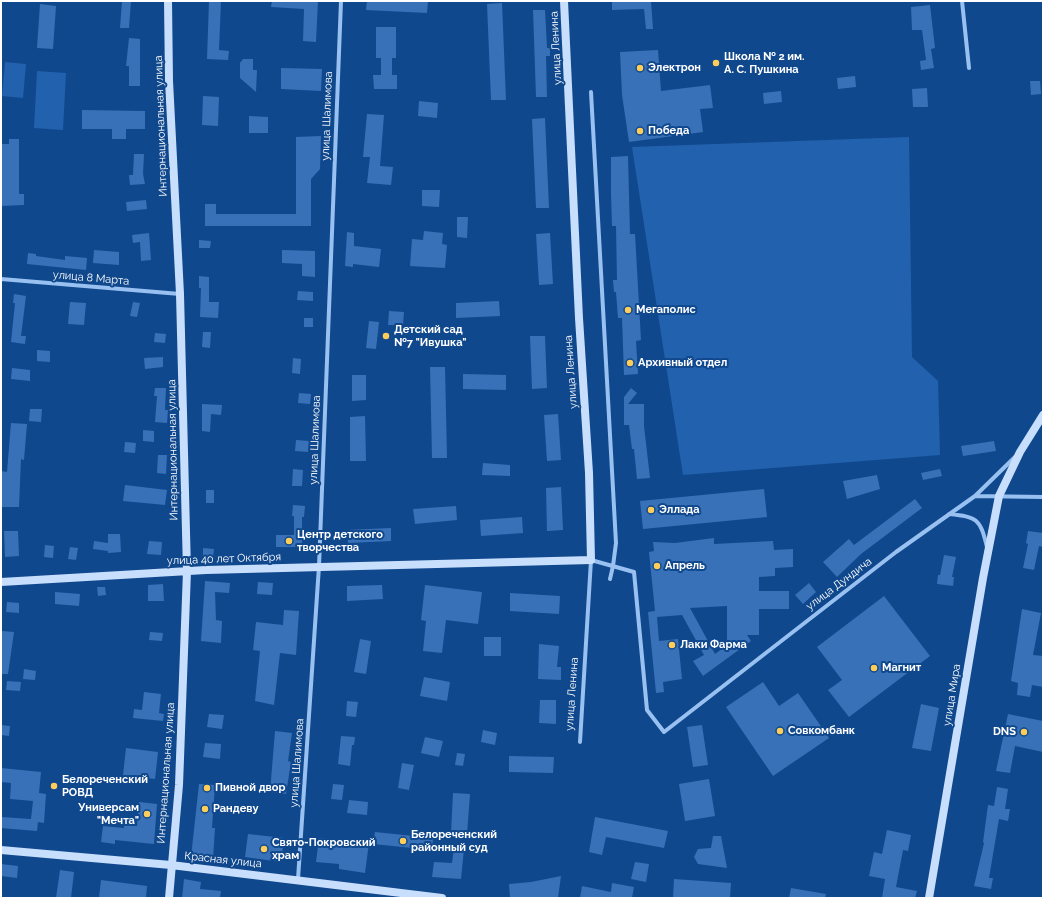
<!DOCTYPE html>
<meta charset="utf-8">
<style>
body{margin:0}
#map{position:relative;width:1044px;height:899px;overflow:hidden;background:#10488d;font-family:Raleway,sans-serif}
canvas{display:block}
.frame{position:absolute;inset:0;border:2px solid #fff;pointer-events:none}
</style>
<div id="map">
<canvas width="1044" height="899"></canvas>
<div class="frame"></div>
</div>
<script>
const ctx = document.querySelector('canvas').getContext('2d');
ctx.lineJoin = 'round';
function paint(path, color) {
  ctx.fillStyle = color;
  ctx.fill(path, 'evenodd');
}
function strokePath(path, color, width, dash) {
  ctx.strokeStyle = color;
  ctx.lineWidth = width;
  ctx.lineCap = dash ? 'butt' : 'round';
  ctx.setLineDash(dash || []);
  ctx.stroke(path);
}
function label(font, color, halo, rows, align = 'center') {
  ctx.font = font + ' Raleway,sans-serif';
  ctx.lineWidth = 4;
  ctx.setLineDash([]);
  ctx.textBaseline = 'middle';
  ctx.strokeStyle = halo;
  ctx.fillStyle = color;
  for (const [text, x, y, turn = 0] of rows) {
    ctx.save();
    ctx.translate(x, y);
    ctx.rotate((+turn || 0) * Math.PI / 180);
    ctx.textAlign = isNaN(turn) ? turn : align;
    if (halo) ctx.strokeText(text, 0, 0);
    ctx.fillText(text, 0, 0);
    ctx.restore();
  }
}
paint(new Path2D(`
 M5 62 26 64 23 98 2 96Z
 M37 71 66 73 63 130 34 128Z
 M909 137 912 357 938 381 940 455 683 475 632 147Z`), '#2161ad');
paint(new Path2D(`
 M122 1H131L129 28H120Z
 M209 1H221L219 50 229 51 228 60 207 59Z
 M272 1H318L316 42 303 41 304 9 271 7Z
 M367 1H428L427 13 366 10Z
 M612 1H651L653 29H646L644 9 612 10Z
 M502 3 506 100H491L487 4Z
 M40 4 56 6 53 49 37 48Z
 M930 5 935 48 931 49 934 68 921 70 920 61 926 60 922 30H912L911 7Z
 M533 10H545L547 48H550V56H546L547 97H536Z
 M376 27H396V58H392V75H397V89H374L373 75H381V58H376Z
 M129 38 140 39V86H129V66H126Z
 M658 50 661 91 710 85 713 108 700 109 703 132 629 142 622 95 620 52Z
 M243 59H253V70H257L256 92 240 78V63Z
 M281 68 322 69 321 91 281 89Z
 M855 76 856 87 838 89 837 78Z
 M1030 81H1040L1041 94 1031 95Z
 M927 88 928 107H913L912 89Z
 M781 91 782 102 764 104 763 93Z
 M203 96 219 97 218 126 202 125Z
 M419 101 438 103 437 118 418 116Z
 M82 110 145 111V129H126V139H112V129H82Z
 M367 114 384 115 380 166 393 167 391 185 367 183 370 157H363Z
 M249 116 268 117V133H249Z
 M545 118 549 208H536L532 119Z
 M321 136 320 169 311 179V226H205V204H216V214H296V137Z
 M9 139H19V194H24V205L1 206V144H9Z
 M134 154H144L143 174 145 184 130 185 129 175H133Z
 M628 156 630 234H635L641 340 636 341 638 374 624 375 622 318H618L616 292H614L613 280H617L616 226H612L611 194V157Z
 M422 190H440L439 207 422 206Z
 M146 200 147 209 127 211 126 202Z
 M457 217H468L467 238 457 237Z
 M424 231 443 233 442 244 447 245 445 268 410 266 412 239 423 240Z
 M347 232 354 233V246L381 249 379 267 353 264V267L345 266Z
 M149 233 151 260 141 261 140 242 133 243 132 235Z
 M550 233 553 284 539 285 536 234Z
 M199 240 211 241 210 248H199Z
 M94 250 119 252V265L93 263Z
 M282 250 315 251V277L302 276V264L282 263Z
 M28 253 36 254V256L65 260V256L87 258 86 270 27 264Z
 M199 276 209 277V302H219L218 318 200 317 201 288H199Z
 M298 291 313 292V301L297 300Z
 M14 294 26 296 21 336H26L25 344 11 342 15 303H13Z
 M499 301 500 316 456 318V303Z
 M70 302 86 303 84 325 68 324Z
 M133 302 140 303 137 317 130 316Z
 M389 311 404 312 403 325H388Z
 M304 318H313V327H304Z
 M369 321 379 322 376 349 366 348Z
 M203 332H211L210 348 202 347Z
 M155 333 166 334 165 343 154 342Z
 M530 336H545L547 388 532 389Z
 M37 350 50 351V362L37 361Z
 M163 357V367L145 369 144 358Z
 M293 358 301 359 300 374 292 373Z
 M430 367H445L447 458H432Z
 M12 368 30 370V381L11 379Z
 M463 374 506 375V390L463 389Z
 M352 375H366V400L352 401Z
 M155 388H166L165 410H168L167 423 155 422 157 396H154Z
 M631 388 637 393 628 404H644V426L650 478 637 479 634 449H632L629 425H624V397Z
 M299 393 311 394 310 404 298 403Z
 M202 404 222 405 221 415 211 414 210 432 202 431Z
 M30 409H42L41 422 29 421Z
 M558 414 561 460 547 461 544 415Z
 M365 416 366 461H350V417Z
 M11 423 27 424 24 460 21 459 19 507H1V471L7 472Z
 M143 430 154 431V442L143 441Z
 M296 440 309 441 308 452 295 451Z
 M994 441 996 451 963 456 961 446Z
 M125 442 136 443 135 453 124 452Z
 M158 455H167L166 474 157 473Z
 M483 463 510 465V476L482 475Z
 M293 469 303 470 302 486H292Z
 M940 469 942 476 923 480 921 473Z
 M877 475 880 489 847 499 843 481Z
 M125 485 167 490 165 505 123 501Z
 M561 487 563 530 547 531 546 488Z
 M764 489 767 517 643 529 640 501Z
 M206 490H214V503H206Z
 M915 499 922 508 861 554 837 577 823 562 849 539 854 545Z
 M293 505 305 506 304 517H302V547H276V535H294V516H292Z
 M456 506 457 520 415 524 413 509Z
 M522 517 523 533 481 536 480 520Z
 M391 528V541L348 543 347 530Z
 M4 531H18L19 556 5 557Z
 M1028 531 1043 533V547L1039 546 1034 570 1023 568 1028 544 1026 543Z
 M108 534H120L121 552 108 553V551L93 549 94 541 108 543Z
 M714 538V544L773 541 774 550 793 549V567L775 568V576L759 577V591H789V609H759V635H747L751 641 703 676 693 661 704 655 682 615 657 617 659 641 678 639 682 679 663 682 664 692 656 693 648 612 655 611 649 552 654 551 653 542 675 543ZM727 606V645L715 654 690 608Z
 M149 541 162 542 161 555 147 554Z
 M45 545 54 546 53 558 44 557Z
 M70 547 78 548 76 560 68 559Z
 M203 548 214 549 213 557 203 556Z
 M944 555 956 557 952 577H954L953 586 937 584 938 575H940Z
 M205 581 230 583 229 593 215 592 216 620 222 621 221 643 201 641Z
 M258 582 273 583 272 595 257 594Z
 M809 583 816 592 803 604 795 595Z
 M163 584 164 601H148V585Z
 M382 585 383 599 347 601V586Z
 M425 585 482 592 478 624 446 620 442 653 423 651 426 621 421 620Z
 M97 587H105L106 595 98 596Z
 M55 592 80 594 79 606 55 604Z
 M510 593 560 596 559 614 510 611Z
 M884 596 930 656 849 717 828 690 842 680 817 647Z
 M7 602 19 603V613L6 612Z
 M1022 609 1041 613 1033 655 1043 656V687L1032 685 1030 697 1017 695 1018 683 1011 681Z
 M284 610 299 611 296 655 280 653 274 705 255 701 260 651 253 650 256 622 283 625Z
 M2 631 14 632 8 674H1Z
 M150 632 163 633 162 641 149 640Z
 M484 637H501V656H484Z
 M360 639 371 641 366 674 354 672Z
 M539 644 559 646 557 667H561V680L538 679Z
 M24 669 36 671 35 680 23 679Z
 M424 677 450 682 447 701 420 696Z
 M7 681 21 682 20 691 6 690Z
 M763 682 779 706 798 693 829 738 773 776 726 707Z
 M144 692 161 694 159 713 164 714 163 721 133 718 134 709 142 710Z
 M540 700H556V724L539 723Z
 M347 701 358 702 356 717 346 716Z
 M921 704 939 708 931 751 912 748Z
 M209 714 224 715 222 729 207 727Z
 M1008 714 1043 721V752L1015 746 1010 773 996 771Z
 M1 725 10 726 9 736 1 735Z
 M702 725 708 765 693 767 687 727Z
 M483 730 497 733 495 745 481 742Z
 M275 731 292 733 288 761 291 762 286 794 270 792Z
 M341 736 355 737 354 745H352L350 766 338 764Z
 M425 737 443 741 439 757 421 753Z
 M205 743 221 744 220 759 203 757Z
 M126 748 158 752 155 779 123 775Z
 M457 753 465 754 463 766 455 765Z
 M509 756 554 757 553 773 509 772Z
 M402 763 414 765 409 790 398 788Z
 M1 768 41 772 39 793 46 794 44 823 38 822 37 831 1 828V817L31 819 33 801 10 799 11 783 1 782Z
 M709 779 715 816 685 821 679 784Z
 M199 784 215 785 212 828H215L213 859 191 857Z
 M333 784 344 785 342 800 331 799Z
 M997 787 1008 789 1005 809H1010L1008 821 999 819 989 878H993L991 889 974 886 984 843 983 842 988 805 994 806Z
 M453 793 470 794 467 835 451 833Z
 M349 800 368 802 367 815 347 813Z
 M139 802 157 804 154 844 115 840V844L101 842 103 826 124 828V825L137 826Z
 M595 817 668 831 664 848 606 837 602 855 589 852Z
 M887 830 911 835 908 851 903 850 896 887 917 891 915 898H882L885 879 869 876 874 852 882 854Z
 M375 832 433 838 432 850 373 844Z
 M248 834 284 838 281 862 245 857Z
 M713 836H721L727 868 698 864 694 857 698 849 711 848Z
 M319 838 369 843 365 873 339 869V864L316 862Z
 M454 848 464 849 461 879 432 877 434 862 452 863Z
 M635 862 649 864 646 882 631 879Z
 M1 864 18 866 17 878 1 876Z
 M60 870 74 872 71 898H56Z
 M561 876 558 898H510L509 884 531 882Z
 M184 879 201 882 200 889 221 891 220 898H182Z
 M674 879 731 883 730 898H673Z
 M101 880 147 886 146 898H99Z
 M612 883 634 887 632 898H580L582 886 611 892Z
 M791 888 826 894 825 898H789Z`), '#3871b7');
strokePath(new Path2D(`
 M962 1 969 68
 M591 92 616 543 613 566 610 579
 M1 279 180 294
 M975 496 1016 456
 M949 514C977 517 980 518 987 547
 M580 742 591 560 634 572 647 710 664 732 896 552 975 496 1043 497
 M298 879 319 566 341 1`), '#98c1f2', 4);
strokePath(new Path2D(`
 M168 1 169 81 180 294 187 571 179 785 169 898
 M1 582 206 570 591 560 589 473 579 318 564 1
 M1 850 171 865 442 898
 M929 898 983 578 999 496 1020 452 1043 415`), '#c7defd', 8);
for (const [x, y, r, color] of [
 [716,63,4,"#ffce59"],
 [640,68,4,"#ffce59"],
 [640,131,4,"#ffce59"],
 [628,310,4,"#ffce59"],
 [386,336,4,"#ffce59"],
 [630,363,4,"#ffce59"],
 [651,510,4,"#ffce59"],
 [289,541,4,"#ffce59"],
 [657,566,4,"#ffce59"],
 [672,645,4,"#ffce59"],
 [874,668,4,"#ffce59"],
 [780,731,4,"#ffce59"],
 [1024,732,4,"#ffce59"],
 [54,786,4,"#ffce59"],
 [207,788,4,"#ffce59"],
 [205,809,4,"#ffce59"],
 [147,814,4,"#ffce59"],
 [403,841,4,"#ffce59"],
 [264,849,4,"#ffce59"]
]) {
  const dot = new Path2D();
  dot.arc(x, y, r, 0, 2 * Math.PI);
  ctx.fillStyle = color;
  ctx.fill(dot);
  strokePath(dot, '#10488d', 1.5);
}
label('11px', '#fff', '#10488d', [
 ["улица Ленина",556,48,-93],
 ["улица Шалимова",327,116,-88],
 ["Интернациональная улица",161,126,-92],
 ["улица 8 Марта",91,278,5],
 ["улица Ленина",571,372,-94],
 ["улица Шалимова",315,440,-88],
 ["Интернациональная улица",173,450,-91],
 ["улица 40 лет Октября",224,559,-2],
 ["улица Дундича",839,584,-37],
 ["улица Ленина",572,694,-86],
 ["улица Мира",952,695,-81],
 ["улица Шалимова",297,763,-86],
 ["Интернациональная улица",166,773,-86],
 ["Красная улица",223,860,6]
]);
label('bold 11px', '#fff', '#10488d', [
 ["Школа № 2 им.",724,57],
 ["А. С. Пушкина",724,70],
 ["Электрон",648,68],
 ["Победа",648,131],
 ["Мегаполис",636,310],
 ["Детский сад",394,330],
 ["№7 \"Ивушка\"",394,343],
 ["Архивный отдел",638,363],
 ["Эллада",659,510],
 ["Центр детского",297,535],
 ["творчества",297,548],
 ["Апрель",665,566],
 ["Лаки Фарма",680,645],
 ["Магнит",882,668],
 ["Совкомбанк",788,731],
 ["DNS",1016,732,"right"],
 ["Белореченский",62,780],
 ["РОВД",62,793],
 ["Пивной двор",215,788],
 ["Универсам",139,808,"right"],
 ["\"Мечта\"",139,821,"right"],
 ["Рандеву",213,809],
 ["Белореченский",411,835],
 ["районный суд",411,848],
 ["Свято-Покровский",272,843],
 ["храм",272,856]
], 'left');
</script>
